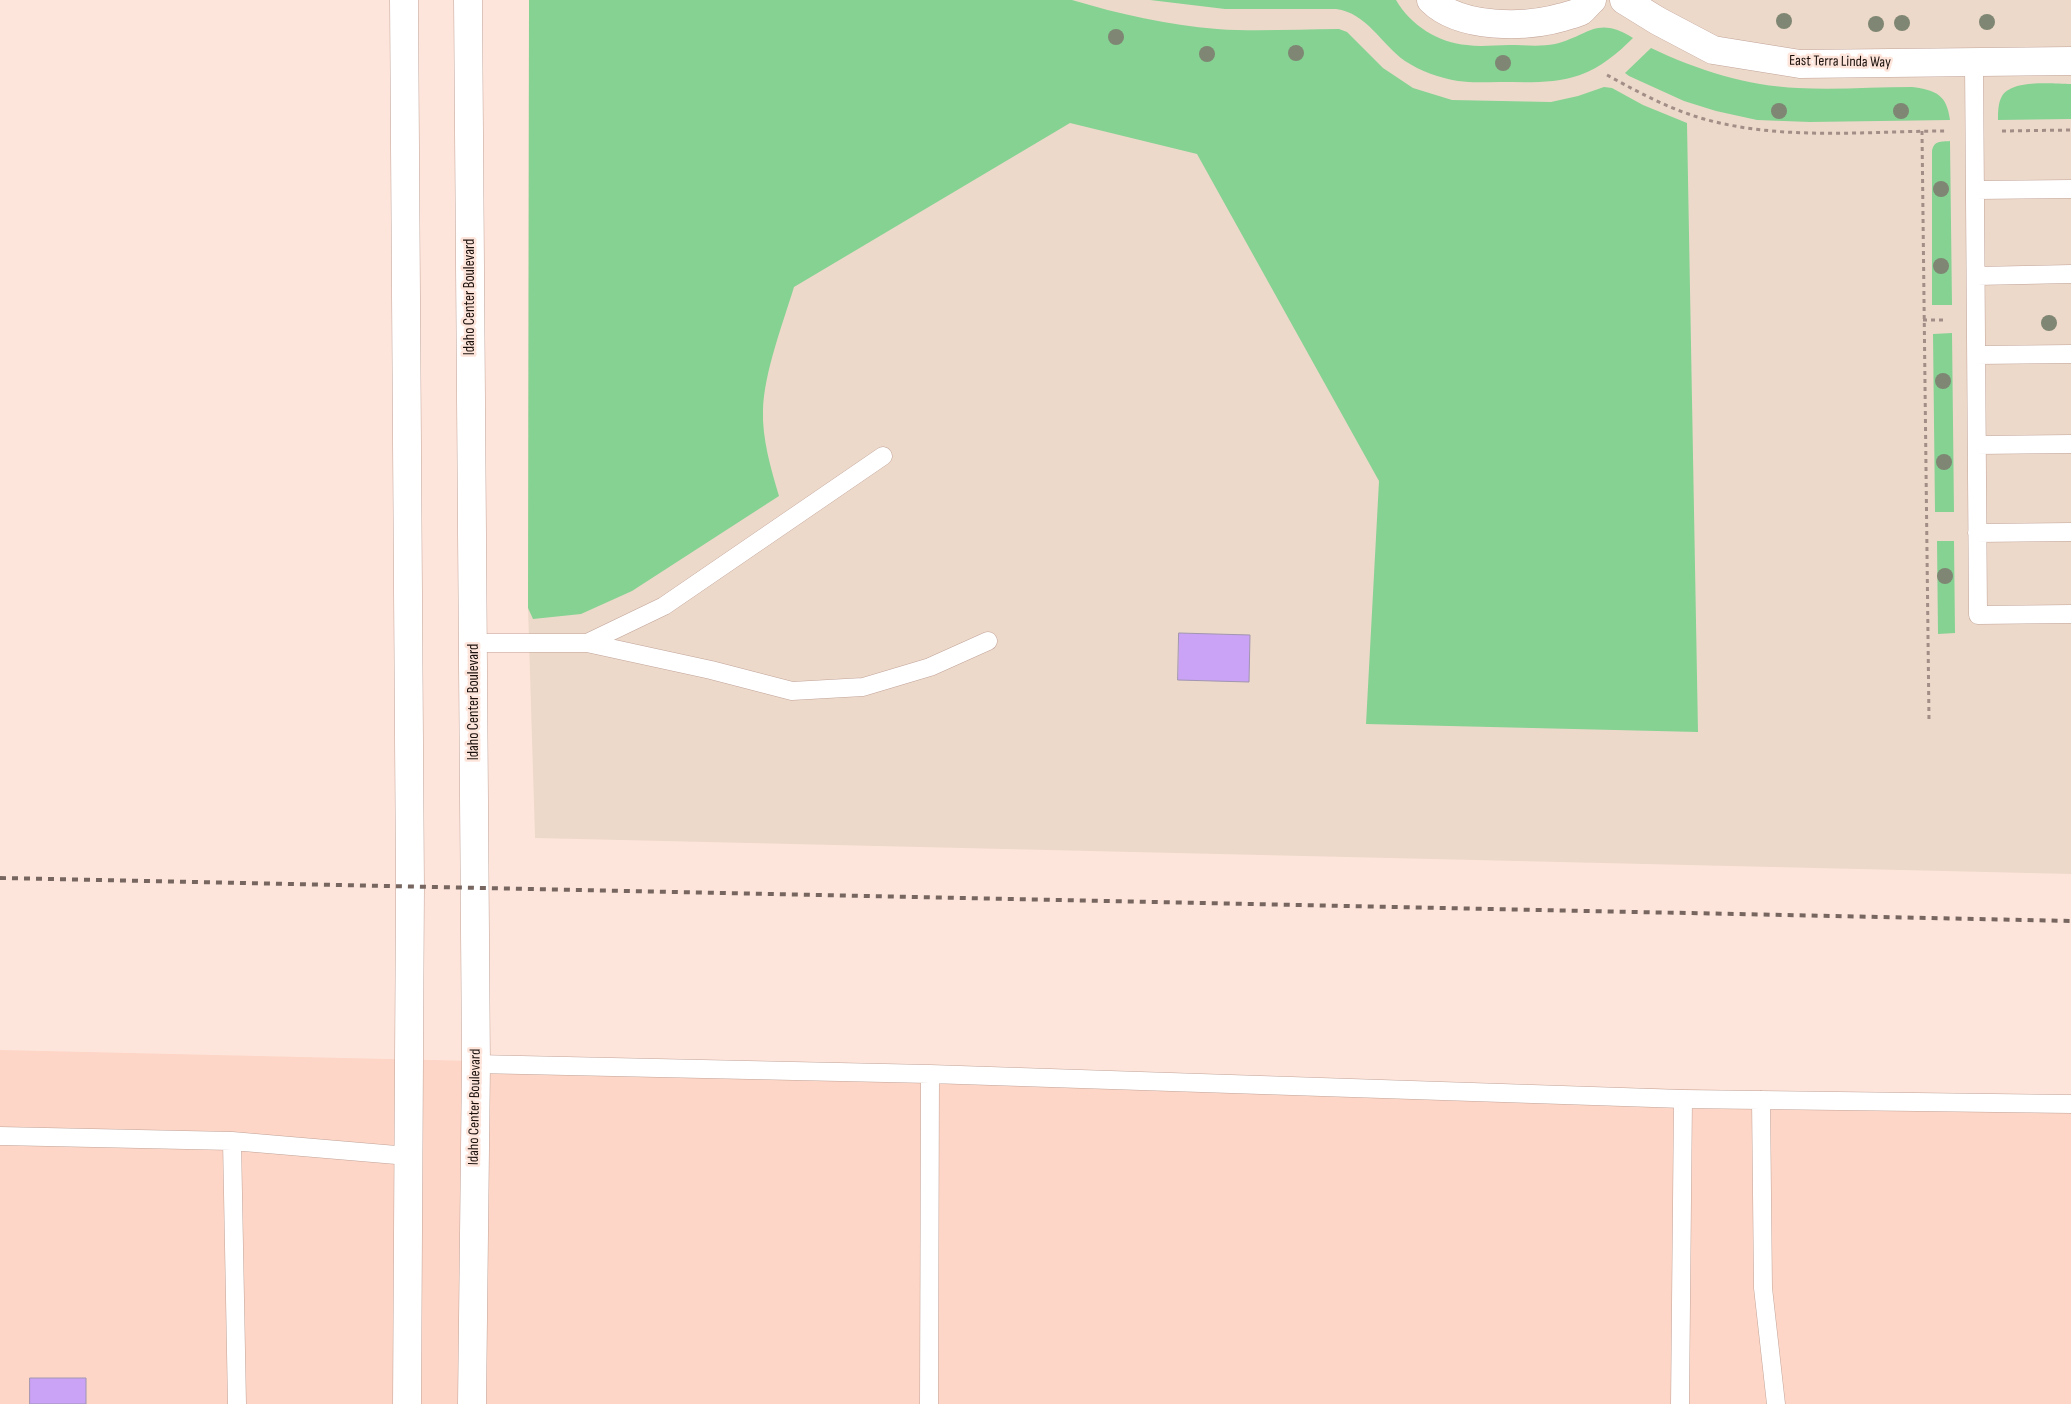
<!DOCTYPE html>
<style>
body{margin:0}
canvas{display:block;background:#fee5db}
</style>
<canvas width="2071" height="1404"></canvas>
<script>
const ctx = document.querySelector('canvas').getContext('2d');
ctx.lineJoin = 'round';
function paint(path, color) {
  ctx.fillStyle = color;
  ctx.fill(path, 'evenodd');
}
function strokePath(path, color, width, dash) {
  ctx.strokeStyle = color;
  ctx.lineWidth = width;
  ctx.lineCap = dash ? 'butt' : 'round';
  ctx.setLineDash(dash || []);
  ctx.stroke(path);
}
function label(font, color, halo, rows, align = 'center') {
  ctx.font = font + ' "Sofia Sans Condensed",sans-serif';
  ctx.lineWidth = 5;
  ctx.setLineDash([]);
  ctx.textBaseline = 'middle';
  ctx.strokeStyle = halo;
  ctx.fillStyle = color;
  for (const [text, x, y, turn = 0] of rows) {
    ctx.save();
    ctx.translate(x, y);
    ctx.rotate((+turn || 0) * Math.PI / 180);
    ctx.textAlign = isNaN(turn) ? turn : align;
    if (halo) ctx.strokeText(text, 0, 0);
    ctx.fillText(text, 0, 0);
    ctx.restore();
  }
}
paint(new Path2D(`
 M0 1050 2071 1098V1404H0Z`), '#fdd6c7');
paint(new Path2D(`
 M529 0H2071V874L535 838 528 608Z`), '#edd9ca');
paint(new Path2D(`
 M529 0H1072C1119 14 1168 25 1217 29 1257 32 1299 29 1339 29L1347 32 1383 68 1413 88 1452 100 1551 102 1578 96 1604 87 1612 88 1643 105 1687 123 1698 732 1366 724 1379 481 1197 154 1070 123 794 287C783 323 764 373 763 410 762 439 771 469 779 496L632 591 581 614 533 619 528 608Z
 M1150 0H1396C1410 25 1439 43 1467 45 1481 47 1495 45 1509 45 1524 45 1540 47 1555 44 1589 36 1596 15 1633 38 1618 53 1600 68 1580 75 1555 84 1527 82 1500 82 1486 82 1472 83 1458 81 1440 78 1420 71 1405 61 1381 44 1367 13 1336 9H1225Z
 M1651 48C1697 70 1747 86 1798 88 1836 90 1874 87 1912 87 1936 90 1947 95 1950 120L1810 122 1757 120 1716 111 1684 101 1629 76 1625 73Z
 M2071 84V119L1998 120C1998 112 1998 103 2002 96 2013 79 2053 84 2071 84Z
 M1950 141 1952 305H1932V151C1934 140 1941 142 1950 141Z
 M1952 333 1954 512H1935L1933 334Z
 M1937 541H1954L1955 633 1938 634Z`), '#86d293');
const building = new Path2D(`
 M1179 633 1250 635 1249 682 1178 680Z
 M30 1378H86V1404H30Z`);
paint(building, '#caa2f6');
strokePath(building, '#a196b0', 1);
const lane = new Path2D(`
 M1974 62 1978 615 2071 614
 M1976 190 2071 189
 M1977 276 2071 274
 M1977 355 2071 354
 M1977 445 2071 444
 M1977 533 2071 532
 M473 643H587L664 606 883 456
 M587 643 711 670 792 691 863 687 930 667 988 641
 M476 1064 930 1074 1683 1099 2071 1104
 M1761 1100 1763 1288 1776 1404
 M0 1136 232 1141 408 1156
 M232 1141 237 1404
 M929 1404 930 1074
 M1680 1404 1683 1099`);
const street = new Path2D(`
 M1431 0C1460 29 1526 28 1563 17 1568 15 1576 14 1581 11 1585 8 1588 3 1592 0
 M1624 0 1658 21 1713 50 1800 64 2071 61`);
const secondary = new Path2D(`
 M404 0 410 887 407 1404
 M468 0 476 1064 472 1404`);
strokePath(lane, '#c1a398', 19);
strokePath(street, '#c1a398', 29);
strokePath(secondary, '#c1a398', 29);
strokePath(new Path2D(`
 M1607 75C1638 92 1669 109 1704 119 1782 141 1867 131 1948 131
 M1922 131 1929 721
 M2002 131 2071 130
 M1923 320H1947`), '#a28e87', 3, [4, 4]);
strokePath(lane, '#fff', 18);
strokePath(street, '#fff', 28);
strokePath(secondary, '#fff', 28);
strokePath(new Path2D(`
 M0 878 2071 921`), '#776660', 4, [6, 6]);
ctx.fillStyle = '#7f8673';
for (const [x, y] of [
 [1784,21],
 [1987,22],
 [1902,23],
 [1876,24],
 [1116,37],
 [1296,53],
 [1207,54],
 [1503,63],
 [1779,111],
 [1901,111],
 [1941,189],
 [1941,266],
 [2049,323],
 [1943,381],
 [1944,462],
 [1945,576]
]) {
  ctx.beginPath();
  ctx.arc(x, y, 8, 0, 2 * Math.PI);
  ctx.fill();
}
label('15px', '#1b100c', '#fee5db', [
 ["East Terra Linda Way",1840,62,1],
 ["Idaho Center Boulevard",470,297,-90],
 ["Idaho Center Boulevard",474,702,-90],
 ["Idaho Center Boulevard",475,1107,-89]
]);
</script>
